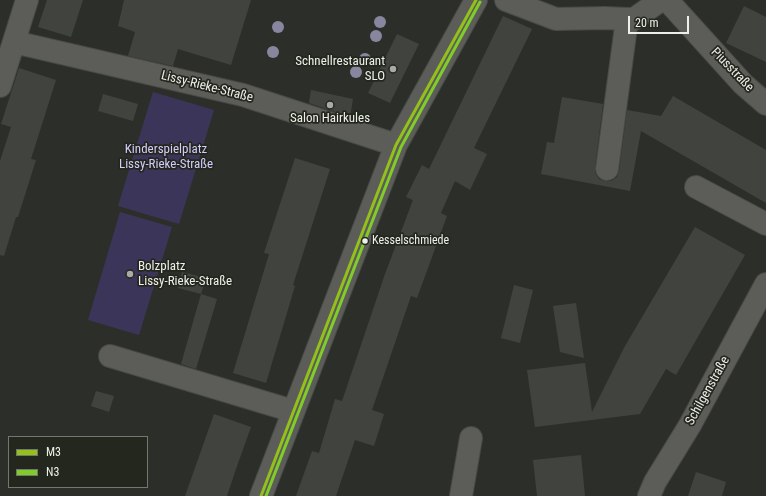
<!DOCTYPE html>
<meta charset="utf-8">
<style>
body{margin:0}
#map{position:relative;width:766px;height:496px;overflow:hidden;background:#2c2f29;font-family:"Roboto Condensed",sans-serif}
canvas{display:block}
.legend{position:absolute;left:8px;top:436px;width:140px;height:52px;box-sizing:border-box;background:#24271e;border:1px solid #747770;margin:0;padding:5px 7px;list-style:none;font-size:12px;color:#edf0ea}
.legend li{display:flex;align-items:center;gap:8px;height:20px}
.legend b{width:20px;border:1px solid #747770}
.scale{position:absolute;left:628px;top:16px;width:61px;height:18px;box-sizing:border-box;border:2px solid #edf0ea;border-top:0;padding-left:5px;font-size:12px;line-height:14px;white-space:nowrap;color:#edf0ea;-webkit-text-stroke:3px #24271e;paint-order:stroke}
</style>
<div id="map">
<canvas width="766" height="496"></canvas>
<ul class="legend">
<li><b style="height:5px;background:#94c119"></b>M3</li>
<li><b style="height:5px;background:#80cc28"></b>N3</li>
</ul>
<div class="scale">20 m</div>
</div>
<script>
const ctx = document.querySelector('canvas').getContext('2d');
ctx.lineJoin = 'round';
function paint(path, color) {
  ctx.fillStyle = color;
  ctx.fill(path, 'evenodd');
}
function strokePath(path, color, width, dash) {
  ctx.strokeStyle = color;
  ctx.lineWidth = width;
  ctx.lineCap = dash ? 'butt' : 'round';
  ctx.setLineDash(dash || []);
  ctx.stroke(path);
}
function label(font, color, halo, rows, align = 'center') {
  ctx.font = font + ' "Roboto Condensed",sans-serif';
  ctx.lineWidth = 3.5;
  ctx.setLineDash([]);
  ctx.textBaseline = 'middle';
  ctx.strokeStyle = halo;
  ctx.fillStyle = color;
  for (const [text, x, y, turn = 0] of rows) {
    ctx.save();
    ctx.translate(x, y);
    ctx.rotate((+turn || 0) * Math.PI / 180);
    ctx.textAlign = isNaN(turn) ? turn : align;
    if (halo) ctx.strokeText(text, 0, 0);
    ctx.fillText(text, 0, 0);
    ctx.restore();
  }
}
paint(new Path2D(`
 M153 92 214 110 179 224 118 206Z
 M120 212 172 227 139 335 88 320Z`), '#3c355a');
paint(new Path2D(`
 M47 0H83L71 37 38 27Z
 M124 0H251L231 65 178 49 173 66 128 56 135 32 118 26Z
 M744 6 766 17V62L726 43Z
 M503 16 532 29 474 148 487 154 470 190 455 181 441 213 447 216 417 298 411 296 372 410 384 414 374 446 355 440 336 496H296L312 451 319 453 335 399 342 401 385 274 413 200 406 197 422 165 429 169Z
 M397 34 419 44 390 103 368 93Z
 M19 68 56 80 31 159 36 160 18 217H16L4 256 0 255V161L11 127 1 124Z
 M311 90 353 99 350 117 309 103Z
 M103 94 138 104 133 121 98 111Z
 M673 96 766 150V203L641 131 630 191 541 174 547 142 554 143 562 97 603 104 595 168V173L599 179 606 181H611L617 177 619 171 627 110 661 116Z
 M295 158 330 169 293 285 295 286 266 383 233 373 269 254 264 253Z
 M695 227 745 255 676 375 666 369 640 414 535 427 527 370 585 363 592 412 625 346Z
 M182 272 206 278 201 294 178 288Z
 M514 285 533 290 520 343 501 338Z
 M201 294 217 299 196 369 181 364Z
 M576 303 584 358 560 352 553 306Z
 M96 391 114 396 109 412 91 406Z
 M214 414 251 427 236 469 227 496H185Z
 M581 455 585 496H537L533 460Z
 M696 472 726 482 722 496H688Z`), '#41433f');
const minor = new Path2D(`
 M506 0 556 19 605 18 627 19H634L661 0
 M667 0 743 84 766 104
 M14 42 243 95 396 145
 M0 86 27 0
 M607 169 627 19
 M696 187 766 224
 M110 356 293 411
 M261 496 396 145 476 0
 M461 496 471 438
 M649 496 655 482 690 425 766 284`);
strokePath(minor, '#484a46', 24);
strokePath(minor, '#5c5d59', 22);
strokePath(new Path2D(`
 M261 496 396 145 476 0`), '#94c119', 3);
strokePath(new Path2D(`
 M266 496 401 147 480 2`), '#80cc28', 3);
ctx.fillStyle = '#88869e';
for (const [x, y] of [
 [380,22],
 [278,27],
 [376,36],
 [273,52],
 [365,59],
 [356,72]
]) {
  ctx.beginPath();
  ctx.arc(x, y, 6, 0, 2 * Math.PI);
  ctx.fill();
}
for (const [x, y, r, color] of [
 [393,69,4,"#a9aca6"],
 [330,105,4,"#a9aca6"],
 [365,241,3.5,"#edf0ea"],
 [130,274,4,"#a9aca6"]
]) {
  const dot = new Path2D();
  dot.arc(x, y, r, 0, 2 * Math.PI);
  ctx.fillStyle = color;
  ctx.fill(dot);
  strokePath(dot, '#24271e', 1.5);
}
label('12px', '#edf0ea', '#24271e', [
 ["Kesselschmiede",372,241]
], 'left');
label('13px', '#edf0ea', '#24271e', [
 ["Schnellrestaurant",385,62],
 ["SLO",385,77],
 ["Salon Hairkules",330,119,"center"],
 ["Bolzplatz",138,267,"left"],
 ["Lissy-Rieke-Straße",138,282,"left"]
], 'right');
label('13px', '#edf0ea', '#24271e', [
 ["Piusstraße",732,70,46],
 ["Lissy-Rieke-Straße",207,87,14],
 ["Schilgenstraße",708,391,-61]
]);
label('13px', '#d3cdfe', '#24271e', [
 ["Kinderspielplatz",166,150],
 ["Lissy-Rieke-Straße",166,165]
]);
</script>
